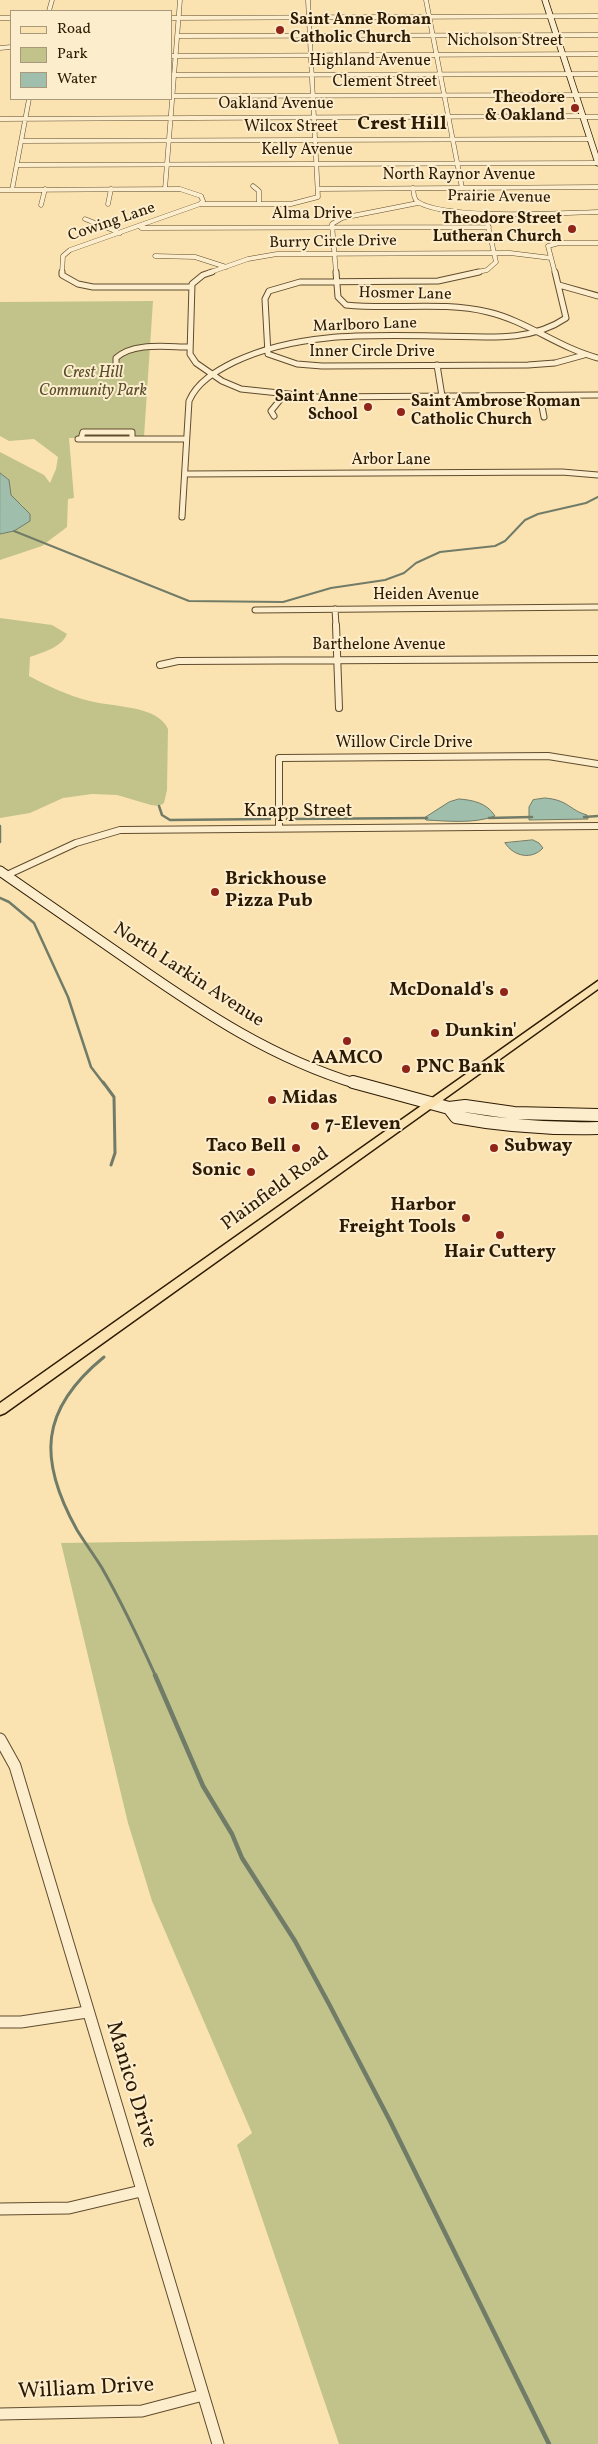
<!DOCTYPE html>
<style>
body{margin:0}
#map{position:relative;width:598px;height:2444px;overflow:hidden;background:#fbe3b1;font-family:Vollkorn,serif}
canvas{display:block}
.legend{position:absolute;left:10px;top:10px;width:162px;height:90px;box-sizing:border-box;background:#fcedcc;border:1px solid #a9997c;margin:0;padding:6px 9px;list-style:none;font-size:15px;color:#2c1a03}
.legend li{display:flex;align-items:center;gap:10px;height:25px}
.legend b{width:25px;border:1px solid #a9997c}
</style>
<div id="map">
<canvas width="598" height="2444"></canvas>
<ul class="legend">
<li><b style="height:6px;background:#fbe3b1"></b>Road</li>
<li><b style="height:14px;background:#c1c38a"></b>Park</li>
<li><b style="height:14px;background:#9fbeab"></b>Water</li>
</ul>
</div>
<script>
const ctx = document.querySelector('canvas').getContext('2d');
ctx.lineJoin = 'round';
function paint(path, color) {
  ctx.fillStyle = color;
  ctx.fill(path, 'evenodd');
}
function strokePath(path, color, width, dash) {
  ctx.strokeStyle = color;
  ctx.lineWidth = width;
  ctx.lineCap = dash ? 'butt' : 'round';
  ctx.setLineDash(dash || []);
  ctx.stroke(path);
}
function label(font, color, halo, rows, align = 'center') {
  ctx.font = font + ' Vollkorn,serif';
  ctx.lineWidth = 4;
  ctx.setLineDash([]);
  ctx.textBaseline = 'middle';
  ctx.strokeStyle = halo;
  ctx.fillStyle = color;
  for (const [text, x, y, turn = 0] of rows) {
    ctx.save();
    ctx.translate(x, y);
    ctx.rotate((+turn || 0) * Math.PI / 180);
    ctx.textAlign = isNaN(turn) ? turn : align;
    if (halo) ctx.strokeText(text, 0, 0);
    ctx.fillText(text, 0, 0);
    ctx.restore();
  }
}
paint(new Path2D(`
 M153 301 144 437 69 438 74 498 68 499 67 527 42 546 0 560V534L14 531 23 506 10 495 9 480 0 473V452L44 475 50 483 56 469 58 457 34 439 9 441 0 436V302Z
 M0 618 52 625 67 634C61 648 43 652 30 657L29 676C48 686 69 696 90 701 111 707 158 705 168 729L167 790 164 803 159 806 151 805 117 795 92 794 63 798 30 813 0 818Z
 M598 1535V2444H339L237 2145 252 2133 152 1901 128 1823 61 1543Z`), '#c1c38a');
const water = new Path2D(`
 M0 473 9 480 11 495 30 514V521L14 531 0 534Z
 M545 798C569 800 569 810 587 815L588 819 529 820V807L533 800Z
 M459 799C473 800 487 803 495 816 474 824 448 821 426 820L424 818 449 802Z
 M533 840 539 843 543 848C532 860 514 857 505 843Z`);
paint(water, '#9fbeab');
strokePath(water, '#717c68', 1);
strokePath(new Path2D(`
 M14 531 189 601 283 602 331 588 385 580 404 573 416 563 440 552 495 546 505 541 525 520 538 514 586 503 598 497`), '#717c68', 2);
strokePath(new Path2D(`
 M159 806 162 815 170 820 270 819
 M584 817 598 816
 M489 818 532 817
 M287 819 427 818
 M0 826V842
 M0 898 9 902 34 923 68 997 91 1067 104 1084`), '#717c68', 2.5);
strokePath(new Path2D(`
 M103 1082 114 1097 115 1153 111 1165
 M104 1357C39 1410 38 1460 77 1530 85 1543 94 1555 102 1568 122 1603 139 1639 156 1677`), '#717c68', 3);
strokePath(new Path2D(`
 M155 1675 203 1786 232 1834 242 1858 295 1941 329 2004 390 2121 549 2444`), '#717c68', 4.5);
const minorFar3 = new Path2D(`
 M426 0 462 188
 M49 11 52 0
 M0 18H11
 M171 18 598 16
 M177 36 598 35
 M0 48 11 47
 M171 56 598 54
 M171 75 598 74
 M171 96 598 95
 M583 117H598
 M0 119 583 116
 M22 141 590 139
 M17 165 598 163
 M253 186 259 191V204
 M413 188C414 193 413 199 418 202 446 220 561 213 598 212
 M165 189 180 0
 M319 189 598 187
 M0 190 180 189 201 196 203 201 200 204
 M12 190 29 99
 M108 204 111 189
 M41 205 45 189
 M85 219 120 233
 M141 228 489 227
 M155 256 195 257 226 267
 M62 273 63 256 70 250 200 204H291L318 197 308 0
 M208 273 248 259 277 254 510 253 551 258
 M336 273 332 224 342 218 418 203
 M473 273 487 270 496 262 485 212
 M555 273 548 246 559 243H598`);
const minorFar2 = new Path2D(`
 M62 272V275L78 284 93 287H191
 M212 272 203 275 192 284 190 354 196 363 222 381 241 389 317 397 598 395
 M336 272 338 297 346 305C393 310 442 301 488 312 527 321 559 348 598 358
 M479 272 438 281 300 282 269 291 265 299 268 354 297 364 322 366 528 365 555 363 584 355
 M559 285 598 296
 M437 365 442 396
 M116 370V358C133 342 167 347 189 347
 M540 396 544 417
 M274 416 271 411 284 395
 M78 439H186
 M81 439 83 432H132V439
 M185 474 562 472 598 475
 M182 517 189 401C197 382 216 371 234 362 297 332 368 335 436 336 480 336 528 344 566 318L555 272
 M335 609 336 626
 M255 610 598 607`);
const minorFar1 = new Path2D(`
 M336 625 339 708
 M160 665 178 661 598 659
 M279 828V758L548 756 598 764
 M7 875 76 843 120 830 598 826`);
const minor = new Path2D(`
 M0 1739 15 1766 218 2444
 M0 2022H21L87 2012
 M0 2209 69 2208 141 2191
 M0 2414 142 2411 203 2395`);
const secondaryFar2 = new Path2D(`
 M545 0 598 163`);
const secondaryFar1 = new Path2D(`
 M0 871C45 902 90 933 134 964 206 1014 272 1058 357 1084`);
const secondary = new Path2D(`
 M353 1082 449 1108 465 1106 514 1113 598 1115
 M449 1108 456 1117C503 1126 550 1129 598 1128`);
const primary = new Path2D(`
 M598 981V989L5 1413 0 1415V1403Z`);
strokePath(minorFar3, '#604c2e', 5);
strokePath(minorFar2, '#604c2e', 7);
strokePath(minorFar1, '#604c2e', 8);
strokePath(minor, '#604c2e', 13);
strokePath(secondaryFar2, '#2c1a03', 7);
strokePath(secondaryFar1, '#2c1a03', 11);
strokePath(secondary, '#2c1a03', 14);
strokePath(primary, '#2c1a03', 3);
strokePath(minorFar3, '#fcedcc', 4);
strokePath(minorFar2, '#fcedcc', 5);
strokePath(minorFar1, '#fcedcc', 6);
strokePath(minor, '#fcedcc', 11);
strokePath(secondaryFar2, '#fcedcc', 5.5);
strokePath(secondaryFar1, '#fcedcc', 9);
strokePath(secondary, '#fcedcc', 12);
paint(primary, '#fbe3b1');
for (const [x, y, r, color] of [
 [280,30,5,"#8f2418"],
 [575,108,5,"#8f2418"],
 [572,229,5,"#8f2418"],
 [368,407,5,"#8f2418"],
 [401,412,5,"#8f2418"],
 [215,892,5,"#8f2418"],
 [504,992,5,"#8f2418"],
 [435,1033,5,"#8f2418"],
 [347,1041,5,"#8f2418"],
 [406,1069,5,"#8f2418"],
 [272,1100,5,"#8f2418"],
 [315,1126,5,"#8f2418"],
 [296,1148,5,"#8f2418"],
 [494,1148,5,"#8f2418"],
 [251,1172,5,"#8f2418"],
 [466,1218,5,"#8f2418"],
 [500,1235,5,"#8f2418"]
]) {
  const dot = new Path2D();
  dot.arc(x, y, r, 0, 2 * Math.PI);
  ctx.fillStyle = color;
  ctx.fill(dot);
  strokePath(dot, '#fcedcc', 2);
}
label('bold 16px', '#2c1a03', '#fcedcc', [
 ["Saint Anne Roman",290,21,"left"],
 ["Catholic Church",290,39,"left"],
 ["Theodore",565,99],
 ["& Oakland",565,117],
 ["Theodore Street",562,220],
 ["Lutheran Church",562,238],
 ["Saint Anne",358,398],
 ["School",358,416],
 ["Saint Ambrose Roman",411,403,"left"],
 ["Catholic Church",411,421,"left"]
], 'right');
label('16px', '#2c1a03', '#fcedcc', [
 ["Nicholson Street",505,42],
 ["Highland Avenue",370,62],
 ["Clement Street",385,83],
 ["Oakland Avenue",276,105],
 ["Wilcox Street",291,128],
 ["Kelly Avenue",307,151],
 ["North Raynor Avenue",459,176],
 ["Prairie Avenue",499,198,1],
 ["Alma Drive",312,215],
 ["Cowing Lane",112,223,-19],
 ["Burry Circle Drive",333,243,-1],
 ["Hosmer Lane",405,295,1],
 ["Marlboro Lane",365,326,-2],
 ["Inner Circle Drive",372,353],
 ["Arbor Lane",391,461],
 ["Heiden Avenue",426,596],
 ["Barthelone Avenue",379,646],
 ["Willow Circle Drive",404,744]
]);
label('italic 16px', '#594d2c', '#fcedcc', [
 ["Crest Hill",93,374],
 ["Community Park",93,392]
]);
label('19px', '#2c1a03', '#fcedcc', [
 ["Knapp Street",298,813],
 ["North Larkin Avenue",188,976,33],
 ["Plainfield Road",276,1190,-36]
]);
label('bold 19px', '#2c1a03', '#fcedcc', [
 ["Brickhouse",225,881],
 ["Pizza Pub",225,903],
 ["McDonald's",494,992,"right"],
 ["Dunkin'",445,1033],
 ["AAMCO",347,1060,"center"],
 ["PNC Bank",416,1069],
 ["Midas",282,1100],
 ["7-Eleven",325,1126],
 ["Taco Bell",286,1148,"right"],
 ["Subway",504,1148],
 ["Sonic",241,1172,"right"],
 ["Harbor",456,1207,"right"],
 ["Freight Tools",456,1229,"right"],
 ["Hair Cuttery",500,1254,"center"]
], 'left');
label('bold 20px', '#2c1a03', '#fcedcc', [
 ["Crest Hill",402,125]
]);
label('22px', '#2c1a03', '#fcedcc', [
 ["Manico Drive",130,2085,73],
 ["William Drive",86,2390,-3]
]);
</script>
